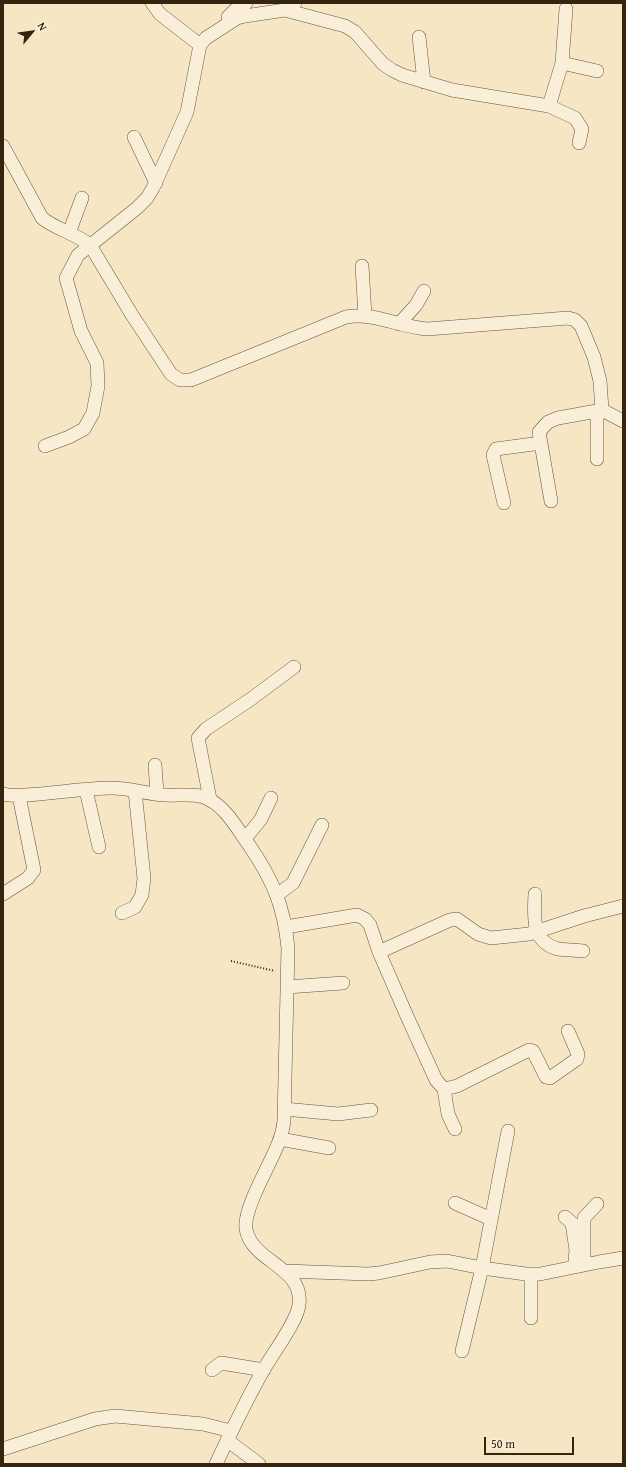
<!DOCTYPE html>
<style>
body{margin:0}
#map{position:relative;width:626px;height:1467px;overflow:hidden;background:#f6e6c4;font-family:"Gentium Book Plus",serif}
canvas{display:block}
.frame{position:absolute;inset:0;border:4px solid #35240e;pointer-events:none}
.north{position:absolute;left:12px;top:12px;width:40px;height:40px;-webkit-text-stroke:3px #f9efd9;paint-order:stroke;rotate:61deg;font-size:11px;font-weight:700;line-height:16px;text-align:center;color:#35240e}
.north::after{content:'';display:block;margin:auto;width:14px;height:18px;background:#35240e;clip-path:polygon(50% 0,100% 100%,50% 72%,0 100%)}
.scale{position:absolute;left:484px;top:1437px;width:90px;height:18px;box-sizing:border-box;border:2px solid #35240e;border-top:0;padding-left:5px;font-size:12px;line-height:14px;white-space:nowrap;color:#35240e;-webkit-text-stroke:3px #f9efd9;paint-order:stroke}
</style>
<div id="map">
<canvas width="626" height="1467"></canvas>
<div class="frame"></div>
<div class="north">N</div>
<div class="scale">50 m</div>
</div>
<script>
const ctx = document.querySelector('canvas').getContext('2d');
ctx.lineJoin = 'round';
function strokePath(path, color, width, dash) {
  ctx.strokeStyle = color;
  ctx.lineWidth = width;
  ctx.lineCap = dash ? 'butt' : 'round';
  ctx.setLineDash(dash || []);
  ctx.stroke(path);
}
const minor = new Path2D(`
 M152 3 160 14 200 45
 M285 10 345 26 355 32 383 64 392 70 402 75 452 90 549 106 575 118 582 129 579 143
 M229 23 228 17 235 10 246 3
 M419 37 424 82
 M562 63 597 71
 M549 106 562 63 566 9
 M134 137 156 183
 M3 146 42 218C57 230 75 233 90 245L132 315 171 374 180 380H191L346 317C373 312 400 327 427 329L568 318 575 320 581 326 594 357 600 381 602 410
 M69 233 82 198
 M362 266 365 316
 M399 324 416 305 424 291
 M45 446 69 437 84 429 93 413 98 386 97 363 81 331 66 278 78 255 137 208 147 198 153 188 187 112 200 45 206 38 237 18 245 16 285 10 295 3
 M597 459V411
 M551 501 539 432 548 422 558 418 597 411 602 410 623 421
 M504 503 493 455 496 449 541 443
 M155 765 157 794
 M86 790 99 847
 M3 794C15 797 27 795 39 794 63 792 88 788 112 788 130 788 147 794 165 795 180 796 197 792 210 800 227 809 238 830 249 845 273 880 284 906 288 948L284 1121C283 1129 281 1137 278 1144 270 1165 243 1209 246 1229 252 1263 304 1266 299 1305 297 1322 273 1353 264 1369 246 1400 231 1432 216 1464
 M210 799 198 738 206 729 251 699 294 667
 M245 839 261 819 271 798
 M3 894 28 878 34 870 19 796
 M535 894C534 916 531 942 558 949 566 950 575 950 583 951
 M277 895 293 883 322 825
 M122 913 135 907 142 895 144 878 135 791
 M286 927 357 915 365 919 370 925 379 952 406 1014 436 1080 444 1089 448 1114 455 1129
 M379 952 450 920 457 919 478 934 491 938 529 934 584 916 623 906
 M287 987 343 983
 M444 1089 457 1086 529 1050 533 1051 546 1077 550 1078 577 1059 578 1054 568 1031
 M284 1109 338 1114 371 1110
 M280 1139 329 1148
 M455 1203 491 1219
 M565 1217 572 1223 576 1250 575 1261
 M584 1265V1218L597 1204
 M285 1271 368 1274 379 1273 430 1262 447 1261 482 1268 526 1274H540L599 1262 623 1258
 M531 1274V1318
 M462 1351 482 1268 508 1131
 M212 1370 221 1363 264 1370
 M227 1440 259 1464
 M3 1449 95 1419 115 1416 203 1424 231 1431`);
strokePath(minor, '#65543c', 14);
strokePath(new Path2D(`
 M231 961 275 971`), '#35240e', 2, [1, 2]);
strokePath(minor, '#f9efd9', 13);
</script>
